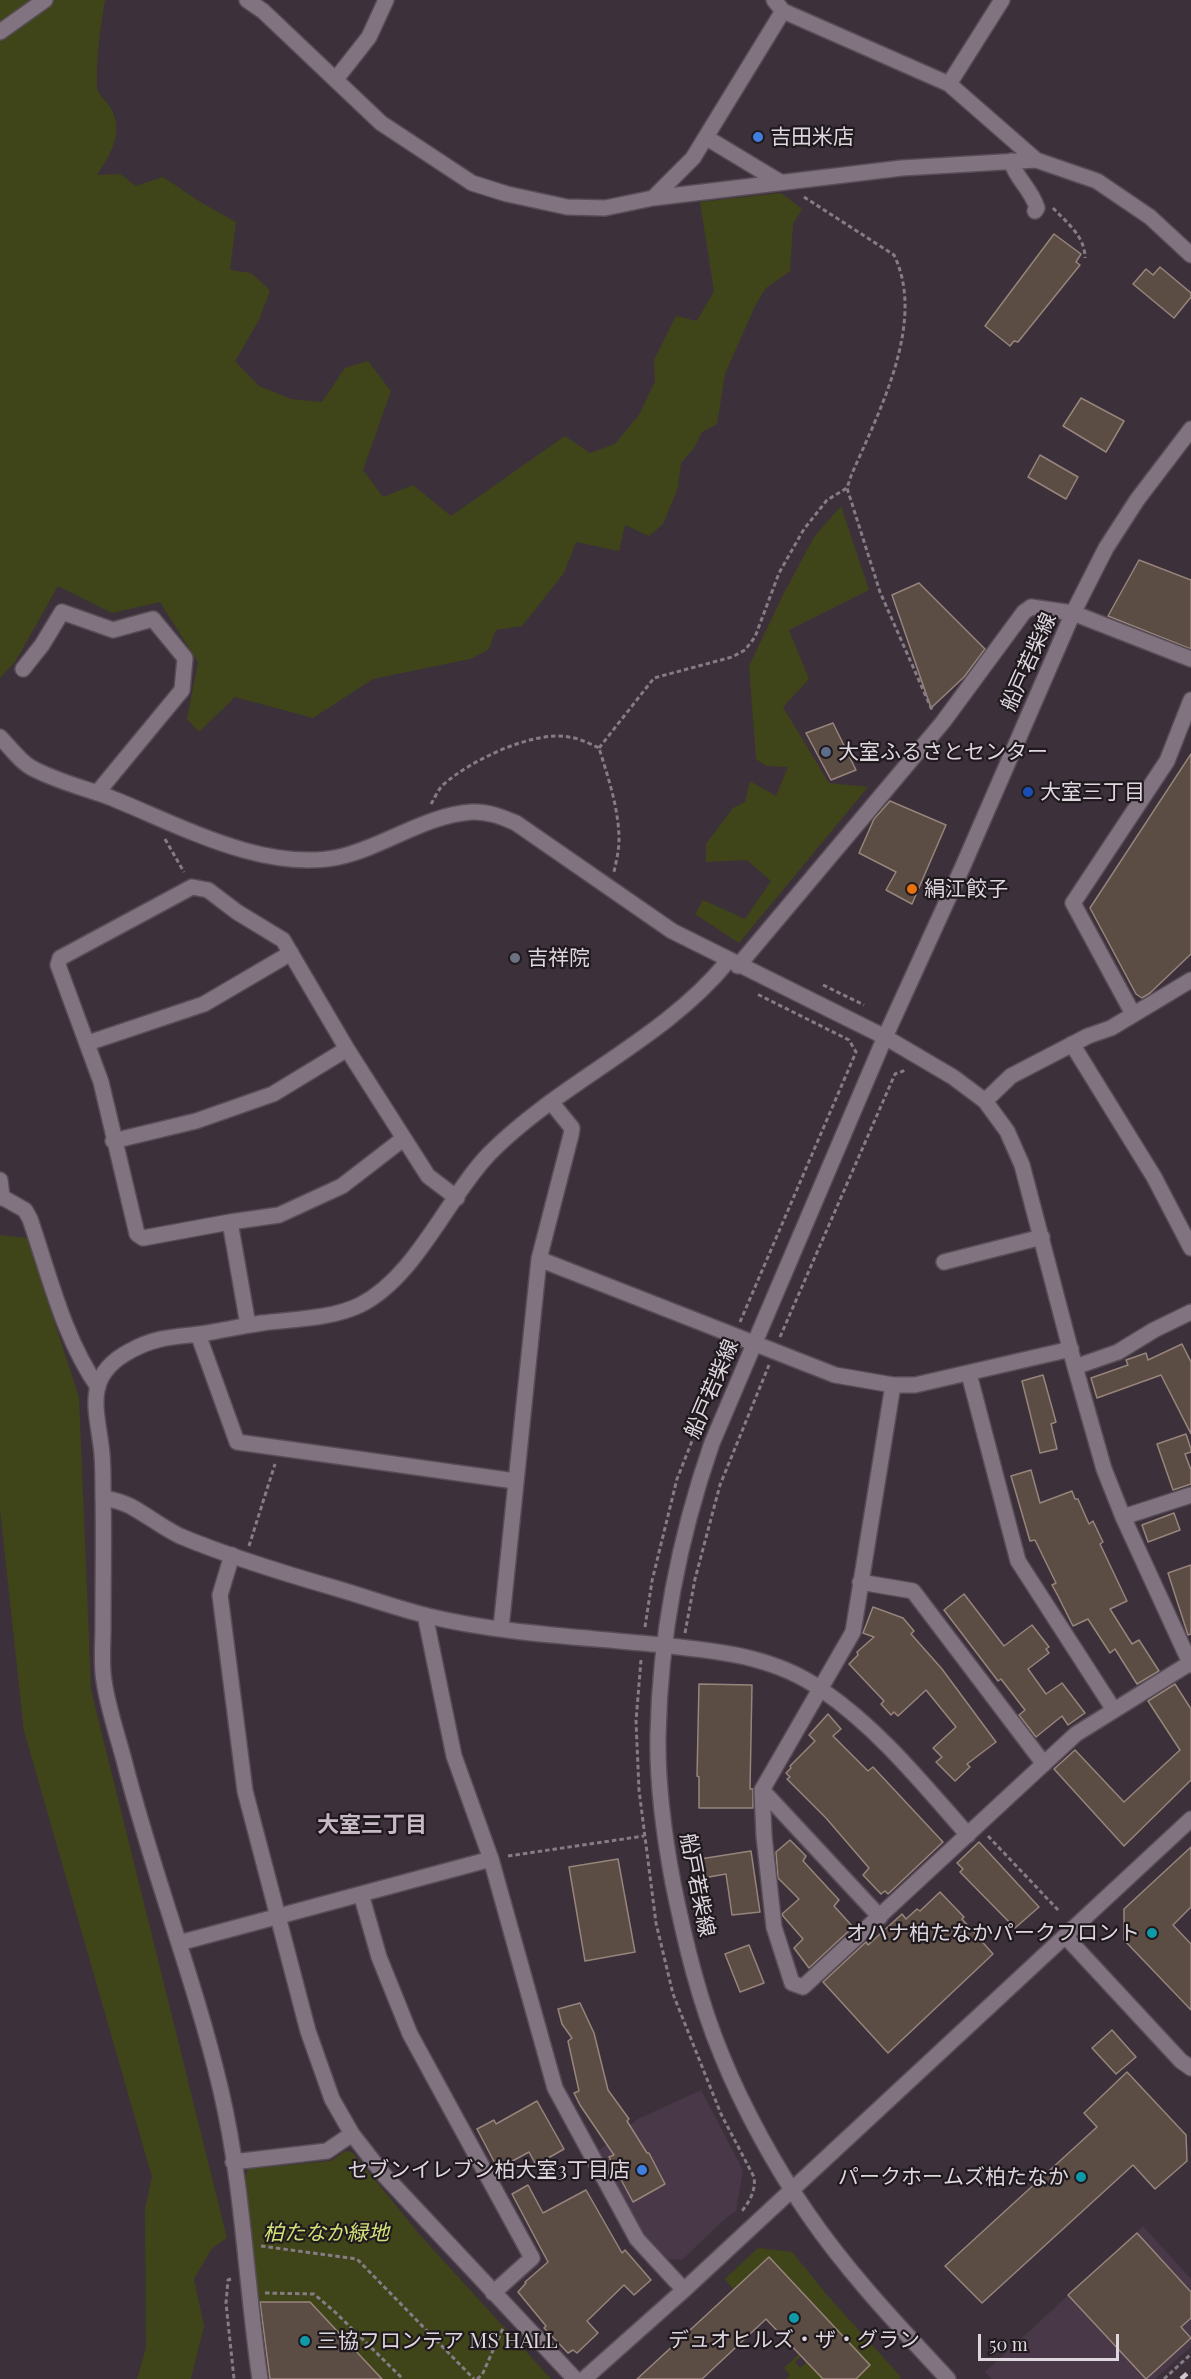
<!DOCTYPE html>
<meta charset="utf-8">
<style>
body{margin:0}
#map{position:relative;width:1191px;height:2379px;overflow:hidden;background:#3c303b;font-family:"Playfair Display",serif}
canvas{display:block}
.scale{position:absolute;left:978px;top:2334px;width:141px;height:27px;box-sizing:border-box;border:3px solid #dfd7de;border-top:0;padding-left:8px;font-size:18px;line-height:21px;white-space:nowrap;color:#dfd7de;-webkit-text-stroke:4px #201a1f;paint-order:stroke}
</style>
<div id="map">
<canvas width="1191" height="2379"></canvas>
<div class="scale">50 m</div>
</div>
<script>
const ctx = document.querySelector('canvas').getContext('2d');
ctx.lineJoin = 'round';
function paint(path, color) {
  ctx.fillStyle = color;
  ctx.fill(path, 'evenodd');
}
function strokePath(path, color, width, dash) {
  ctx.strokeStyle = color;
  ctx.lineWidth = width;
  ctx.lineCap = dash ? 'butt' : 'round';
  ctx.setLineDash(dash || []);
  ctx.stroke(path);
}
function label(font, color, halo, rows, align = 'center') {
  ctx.font = font + ' "Playfair Display","Noto Sans JP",serif';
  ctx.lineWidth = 4.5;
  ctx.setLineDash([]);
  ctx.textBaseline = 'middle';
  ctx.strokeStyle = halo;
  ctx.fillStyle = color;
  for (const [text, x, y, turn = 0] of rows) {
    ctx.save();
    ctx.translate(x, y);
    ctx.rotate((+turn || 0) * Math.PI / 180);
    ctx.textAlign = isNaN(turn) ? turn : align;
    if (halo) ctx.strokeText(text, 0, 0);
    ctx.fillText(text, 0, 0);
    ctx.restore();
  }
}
paint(new Path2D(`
 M701 2090 743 2170 736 2211 728 2216 682 2260 667 2259 644 2235 598 2151 638 2119Z
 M1143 2226 1191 2279V2347L1155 2379H992L985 2372Z`), '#493848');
paint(new Path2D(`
 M0 0H105C100 29 96 59 97 88 98 95 106 100 110 107 125 131 111 154 97 175L120 174 136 186 163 177 202 203 236 222 230 270 251 273 270 290 259 320 235 361 259 386 291 399 322 402 345 368 368 361 391 391 363 470 383 497 413 485 451 516 565 436 590 453 615 444 639 415 655 381 654 360 676 316 697 321 714 291 700 202 781 193 802 209 793 224 790 271 766 288 756 304 725 374 717 424 702 432 694 448 681 463 678 488 663 524 649 536 625 525 619 551 576 542 564 573 522 626 496 630 488 650 470 659 373 679 313 718 235 697 199 732 187 719 198 662 160 602 112 613 58 586 15 662 0 678Z
 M841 506 869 590 789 630 809 679 783 707 829 783 868 787 739 943 695 914 703 900 745 919 771 881 747 860 706 862V844L733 808 745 802 750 781 776 796 788 767 766 766 756 759 749 666 783 595 814 537Z
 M0 1235 27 1238 79 1397 91 1690 227 2238 212 2248 194 2279 204 2326 191 2379H137L146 2348 145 2209 152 2177 24 1731 0 1510Z
 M345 2151 352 2152 420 2235 551 2379H382L310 2302H259L243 2182 248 2169 331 2161Z
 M758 2248 792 2252 828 2296 901 2377 899 2379H856L870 2365 769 2257 734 2290 725 2279Z
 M799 2354 801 2356 795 2362 800 2368 807 2362 823 2379H786L790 2375 784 2368Z`), '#3f4518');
const building = new Path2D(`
 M1054 234 1081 254 1076 262 1080 265 1018 342 1014 341 1010 346 985 326Z
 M1160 267 1191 293V297L1174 318 1133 284 1146 269 1153 275Z
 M1081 398 1124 421 1106 452 1063 426Z
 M1040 455 1078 477 1066 499 1028 477Z
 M1139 560 1191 580V649L1108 616Z
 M919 583 985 649 964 677 931 708 892 595Z
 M833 723 856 770 831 780 806 733Z
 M1191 754V954L1150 993 1142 998 1136 994 1090 908Z
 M890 801 946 825 912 904 886 890 896 872 859 853 874 819Z
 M1182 1344 1191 1362V1434L1161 1375 1097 1398 1091 1378 1128 1365 1126 1360 1146 1353 1148 1360Z
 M1043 1375 1056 1422 1051 1424 1057 1449 1040 1453 1022 1381Z
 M1186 1434 1191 1449V1452L1185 1454 1191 1470V1484L1173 1490 1157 1444Z
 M1031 1470 1040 1503 1072 1491 1075 1499H1078L1089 1524 1093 1521 1103 1542 1100 1544 1127 1601 1110 1609 1132 1644 1139 1640 1159 1671 1137 1684 1115 1649 1110 1653 1088 1619 1073 1626 1058 1596 1052 1585 1056 1583 1035 1540 1030 1541 1011 1476Z
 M1174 1513 1180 1530 1148 1542 1142 1525Z
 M1191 1565V1634L1188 1635 1168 1573Z
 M964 1594 1004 1646 1032 1625 1049 1647 1046 1649 1049 1653 1028 1669 1046 1694 1062 1683 1085 1713 1068 1725 1062 1716 1036 1737 1019 1715 1025 1710 1001 1679 998 1681 944 1610Z
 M873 1607 903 1618 914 1631 911 1634 942 1669 996 1742 967 1764 970 1767 955 1781 936 1762 942 1757 933 1748 956 1727 926 1690 898 1716 894 1712 891 1715 881 1704 884 1701 849 1664 858 1655 857 1652 874 1637 863 1633Z
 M699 1684 752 1685 750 1789H753V1808H699V1777L697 1776Z
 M1175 1684 1191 1709V1780L1124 1846 1054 1769 1075 1750 1124 1802 1180 1750 1148 1701Z
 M828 1714 841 1729 833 1736 868 1771 873 1767 943 1842 888 1894 885 1891 881 1894 863 1875 869 1868 826 1818 787 1779 790 1777 786 1773 791 1768 790 1766 815 1741 809 1735Z
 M790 1840 806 1856 803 1861 839 1900 834 1906 853 1927 809 1968 794 1948 803 1939 783 1916 782 1914 799 1899 778 1878 776 1852Z
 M979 1842 1039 1907 1015 1928 960 1872 963 1869 957 1863Z
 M1191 1847V1907L1173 1925 1191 1944V2010L1124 1940V1909Z
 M751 1851 760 1912 732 1915 726 1874 703 1878 700 1872V1859Z
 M618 1859 635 1952 585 1961 569 1867Z
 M940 1892 964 1917 962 1919 993 1954 888 2053 823 1982 866 1942 868 1945 902 1914 906 1919 917 1909 920 1911Z
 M749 1945 764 1983 740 1992 725 1954Z
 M580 2003 594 2033 608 2090 629 2119 627 2121 647 2153H649L665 2184 633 2202 609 2157 614 2155 580 2105 574 2093 579 2091 568 2041 572 2038 562 2024 558 2009Z
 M1112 2030 1136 2057 1116 2074 1092 2048Z
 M1127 2072 1186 2135 1187 2161 1155 2189 1133 2165 982 2303 945 2266 1097 2127 1084 2113Z
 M537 2101 564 2149 536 2165 529 2152 498 2169 477 2129 494 2120 496 2124Z
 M528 2185 543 2213 586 2190 622 2253 625 2250 651 2280 634 2295 624 2285 587 2321 598 2333 577 2353 573 2350 568 2353 544 2328 546 2326 518 2292 526 2283 525 2282 548 2262 512 2194Z
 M1137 2233 1191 2292V2318L1181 2327 1191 2338 1146 2379 1068 2295Z
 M769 2257 870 2365 856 2379H823L766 2319 702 2379H637Z
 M260 2302H310L382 2379H270Z`);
paint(building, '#5b4c44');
strokePath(building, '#97857c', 1.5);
const minor = new Path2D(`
 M247 0 263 11 381 123 472 183 507 194 567 207 605 208 653 198 902 168 1036 160 1097 181 1150 217 1191 255
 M774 0 783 11 949 84 1036 160
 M0 32 45 0
 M336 79 369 37 386 0
 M949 84 1002 0
 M707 138 780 182
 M1011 161C1016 179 1031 188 1037 208L1035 211
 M653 198 693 158 783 11
 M23 669 42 645 62 612 113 630 153 619 185 658 182 690 97 793
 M0 737C10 747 20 762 32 768 56 781 84 788 109 797 177 824 264 873 339 857 384 847 425 815 472 812 487 811 502 817 516 823L672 931 885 1037 953 1077 985 1101 1007 1131 1022 1165 1075 1367 1104 1469 1123 1517 1191 1665
 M738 966 943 722 1024 612 1031 607 1073 613 1191 659
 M1133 1014 1073 903 1167 761 1191 700
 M88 1043 204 1004 291 953
 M1072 1044 1154 1177 1191 1248
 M985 1101 1011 1076 1088 1036 1111 1028 1191 980
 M113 1141 196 1121 273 1094 347 1049
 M0 1180 2 1197
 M0 1198 2 1197 25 1210 30 1219C49 1274 64 1339 98 1387
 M230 1222 279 1215 342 1186 403 1139
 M539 1259 835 1375 893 1385H915L1071 1349
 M944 1262 1042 1237
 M248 1325 230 1222 143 1238 137 1234 101 1082 58 965 60 958 192 887 208 890 237 912 283 940 347 1049 428 1176 457 1198
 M198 1334 237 1442 515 1481
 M1075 1367 1118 1352 1154 1330 1191 1312
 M969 1374 1018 1561 1114 1710
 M893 1385 853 1632 762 1790 764 1836 774 1927 792 1983 803 1987 1076 1734 1190 1663
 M103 1497C112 1500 122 1502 130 1506 147 1515 163 1528 180 1536 230 1557 283 1573 335 1588 366 1597 396 1608 428 1616 502 1634 585 1637 661 1645 718 1651 774 1656 822 1690 879 1729 923 1784 968 1835
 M1123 1517 1191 1495
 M232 1555 220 1595 245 1791 308 2031 332 2099 352 2134 384 2175 575 2379
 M860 1582 913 1591 1044 1764
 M425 1615 454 1756 491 1859 555 2088 637 2239 684 2290
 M501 1628 539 1259 571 1135 572 1128 551 1102
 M762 1790 880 1917
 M361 1894 379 1957 410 2034 532 2258 493 2293
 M1066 1937 1181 2061 1191 2068
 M179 1943 491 1859
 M233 2162 327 2151 352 2134
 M260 2379C246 2284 243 2185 221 2091 195 1979 152 1872 124 1760 117 1734 108 1708 104 1681 101 1664 103 1644 103 1627 103 1581 104 1536 103 1491 103 1479 103 1466 102 1454 98 1412 81 1377 130 1351 155 1337 173 1337 200 1334 221 1331 241 1326 262 1323 294 1319 331 1319 360 1305 416 1277 447 1198 489 1154 561 1081 663 1041 728 961
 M584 2379 684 2290 1191 1819
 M948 2379C899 2326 849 2274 808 2214 776 2168 743 2108 722 2056 699 2001 685 1942 673 1883 664 1835 657 1785 658 1735 660 1635 679 1538 712 1443L885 1037 963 866 1073 613 1106 548 1137 500 1191 429`);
strokePath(minor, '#584d57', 18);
strokePath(new Path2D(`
 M804 197 894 255C927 323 878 413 851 476L847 488 880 592 932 710
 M1053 208C1067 223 1085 236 1085 258
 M599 748 654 678 732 657 745 650 755 637 779 573 804 529 827 500 847 488
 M431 804C435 798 438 789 444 784 470 761 533 730 569 737 579 738 590 744 599 748 608 777 619 809 619 840 619 851 616 862 614 872
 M165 839 184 872
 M823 985 864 1005
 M740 1322 856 1052 849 1040 757 994
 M780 1337 895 1074 906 1070
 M249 1546 275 1464
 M645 1627 652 1581 677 1479 728 1350
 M685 1633 695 1579 720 1485 769 1365
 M641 1660 636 1721 639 1790 656 1923 673 1994 721 2114 754 2177C756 2190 750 2201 742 2211
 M988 1836 1059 1911
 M508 1856 644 1836
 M261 2246 357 2259 474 2379
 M231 2279 228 2280 226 2303 234 2379
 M265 2293 314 2294 335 2312 403 2379
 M477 2379 482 2375 504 2326
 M1164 2379 1191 2354`), '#867c85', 3, [4.5, 3]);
strokePath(minor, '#817480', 15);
strokePath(new Path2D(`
 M1181 2379 1191 2370`), '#cdc5cc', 4.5, [8, 8]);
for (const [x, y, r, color] of [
 [758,137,6,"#3f7fe0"],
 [826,752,6,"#5c6f8a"],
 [1028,792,6,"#1a4fb4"],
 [912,889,6,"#e8710a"],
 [515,958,6,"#6b7280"],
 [1152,1933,6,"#0f9aa8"],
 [642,2170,6,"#3f7fe0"],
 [1081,2177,6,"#0f9aa8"],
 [794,2318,6,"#0f9aa8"],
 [305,2341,6,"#0f9aa8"]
]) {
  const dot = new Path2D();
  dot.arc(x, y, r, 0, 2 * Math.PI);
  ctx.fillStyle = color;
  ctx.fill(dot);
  strokePath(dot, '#201a1f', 2);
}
label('21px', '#dfd7de', '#201a1f', [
 ["吉田米店",770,137],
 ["大室ふるさとセンター",838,752],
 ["大室三丁目",1040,792],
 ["絹江餃子",924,889],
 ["吉祥院",527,958],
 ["オハナ柏たなかパークフロント",1140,1933,"right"],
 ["セブンイレブン柏大室3丁目店",630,2170,"right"],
 ["パークホームズ柏たなか",1069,2177,"right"],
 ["デュオヒルズ・ザ・グラン",794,2340,"center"],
 ["三協フロンテア MS HALL",317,2341]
], 'left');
label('21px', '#dfd7de', '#201a1f', [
 ["船戸若柴線",1029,662,-66],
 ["船戸若柴線",712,1389,-67],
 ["船戸若柴線",697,1885,79]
]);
label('italic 21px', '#d2e277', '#201a1f', [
 ["柏たなか緑地",326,2233]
]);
label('bold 22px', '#c8b9c7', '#201a1f', [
 ["大室三丁目",372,1825]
]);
</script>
